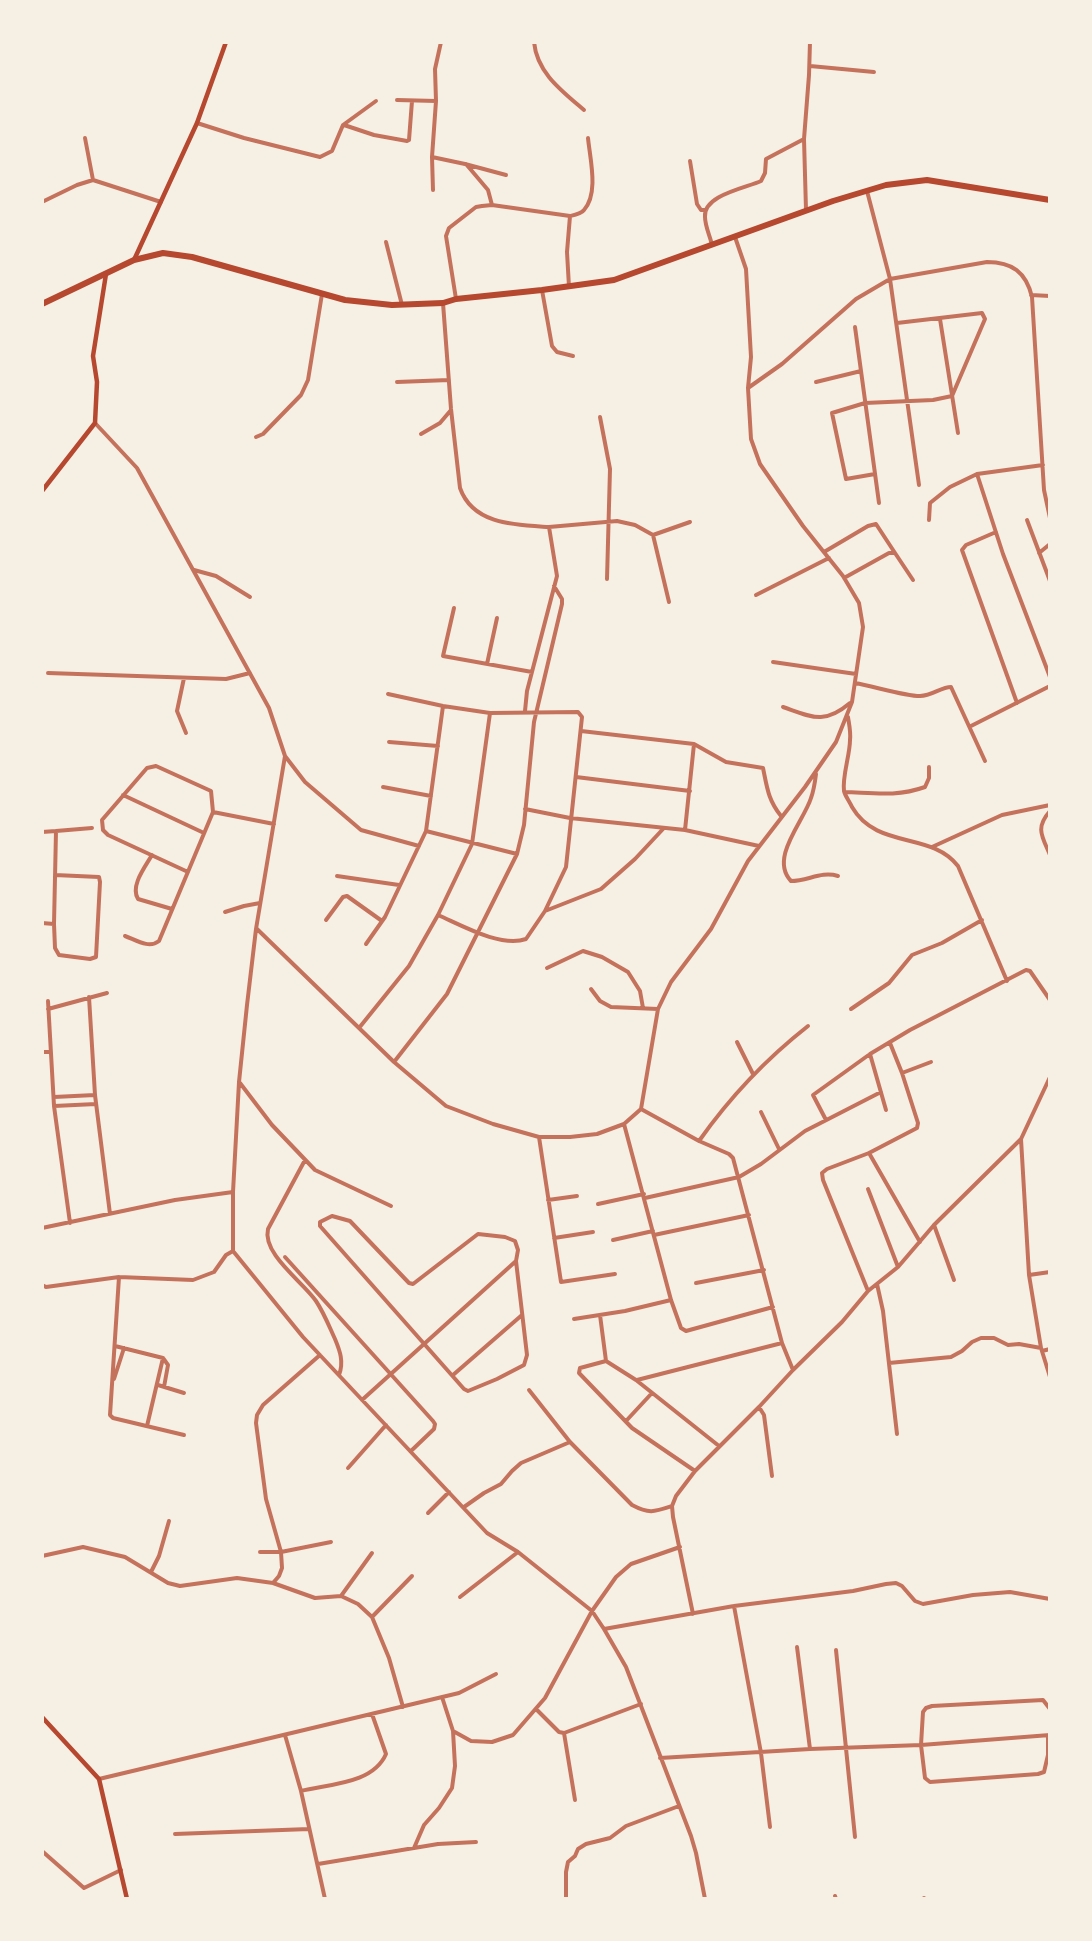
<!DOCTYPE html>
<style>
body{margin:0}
#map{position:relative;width:1092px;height:1941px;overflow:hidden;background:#f6efe4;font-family:Inter,sans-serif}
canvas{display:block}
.frame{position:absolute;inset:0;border:44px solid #f6efe4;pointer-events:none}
</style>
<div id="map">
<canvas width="1092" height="1941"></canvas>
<div class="frame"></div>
</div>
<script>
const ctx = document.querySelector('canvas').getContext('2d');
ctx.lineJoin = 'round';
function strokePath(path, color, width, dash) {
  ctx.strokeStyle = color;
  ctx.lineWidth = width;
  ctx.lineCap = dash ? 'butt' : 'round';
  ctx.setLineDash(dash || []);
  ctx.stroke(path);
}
strokePath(new Path2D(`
 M534 42C537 73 562 91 584 110
 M810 66 874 72
 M397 100 436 101
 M197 123 244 138 320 157 332 151 343 125 376 101
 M344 125 374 135 407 141 409 140 412 101
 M85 138 93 180
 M432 157 465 164 506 175
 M690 161 697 204 701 210H706
 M466 164 488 190 492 205
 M433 190 432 157 436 101 435 69 441 42
 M867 191 890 279 919 485
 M42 202 77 185 93 180 161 202
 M806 210 804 139 809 75 810 42
 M386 242 402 305
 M712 245C710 236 705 226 705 217 703 195 746 188 761 181L765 173 766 159 804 139
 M569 287 567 252 570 216
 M542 290 552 346 557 352 573 356
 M1031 295 1050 296
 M456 299 446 236 449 228 476 207 482 206 492 205 570 216C575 215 581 214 584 210 599 193 590 159 588 138
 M443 303 451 409 460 488C473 525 516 525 549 527L557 576 527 691 525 711
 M940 319 958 433
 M897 323 982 313 985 319 952 396
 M855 327 879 503
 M397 382 449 380
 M816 382 861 371
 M748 388 782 364 856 299 890 279 987 262C1012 262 1026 272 1032 297L1044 490 1050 518
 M600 417 610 469 607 579
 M95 423 137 468 269 708 285 756 256 929 247 1005 239 1082 233 1192V1251L303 1337 487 1533 518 1552 592 1611 604 1629 626 1667 691 1836 696 1853 705 1899
 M421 434 440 423 451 410
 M256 437 263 434 301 395 308 380 322 294
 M875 474 846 479 832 413 865 403 933 400 952 396
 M977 474 1003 554 1050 677
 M929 520 930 503 950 487 977 474 1043 465
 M1027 520 1050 581
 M549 527 617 521 635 525 653 535 690 522
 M996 532 966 545 962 550 1017 703
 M653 535 669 602
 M824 552 868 526 876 524 895 553
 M1039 553 1050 544
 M194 570 216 576 250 597
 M844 578 889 553H895L913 580
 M756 595 829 558
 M454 608 443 656 532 672
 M773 662 856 674
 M487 664 497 618
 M48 673 226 679 250 673
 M184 678 177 711 186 733
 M855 683C873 686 904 696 920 696 932 696 941 687 951 687L985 761
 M388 694 443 706 490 713 578 712 582 717 566 867 545 911 526 939C501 948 461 925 438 915
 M783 707C812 717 824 725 850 703
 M848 717C849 724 851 732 850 740 850 755 842 776 844 791 845 796 850 802 852 807 877 850 931 831 958 866L1007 981
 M971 726 1050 686
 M581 731 694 744 726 762 763 768C767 787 768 800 781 816
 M389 742 438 746
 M285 756 305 782 361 830 419 846
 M816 774C815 782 814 790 811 798 804 821 769 858 791 881 808 881 821 871 838 876
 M576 777 690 791
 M383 787 431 796
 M845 792C874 793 897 797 925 787L929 778V767
 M123 795 204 833
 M525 809 570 818 685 830 759 846
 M1050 811C1035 828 1042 836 1050 855
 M213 812 274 824
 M685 830 694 744
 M56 831 92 828
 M426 831 517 854
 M42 832 56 831 54 924 42 923
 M932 847 1002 815 1050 805
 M152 855C145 867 130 886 138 899L172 909
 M337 876 399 885
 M545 911 601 889 635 859 663 829
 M225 912 244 906 260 903
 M326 920 343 897 347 896 382 921
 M54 924 55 948 59 955 90 959 96 957 100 882 99 877 55 875
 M257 929 394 1062 446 1106 493 1124 539 1137H570L597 1134 624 1124 641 1109 658 1009 671 982 711 929 748 861 805 787 836 742 852 702 863 627 859 603 843 576 803 526 760 464 751 439 748 388 751 357 746 269 735 237
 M125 936C136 940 149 949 159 941L213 812 211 791 156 766 147 768 102 820 103 830 108 835 188 872
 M366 944 385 917 426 831 443 706
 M547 968 583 951 602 957 628 972 640 991 643 1008
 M591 989 600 1001 611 1007 658 1009
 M89 997 95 1095 110 1214
 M48 1001 54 1106 70 1223
 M48 1009 107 993
 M851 1009 889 983 912 955 942 943 982 920
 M359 1028 409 966 438 915 472 844 490 713
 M737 1042 753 1074
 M42 1052H51
 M870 1054 886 1110
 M394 1062 447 994 517 854 524 825 534 722 562 604V599L554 586
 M902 1073 931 1062
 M1050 1077 1021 1139 1029 1275 1041 1348 1050 1377
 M240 1083 272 1125 315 1170 391 1206
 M54 1097 95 1095
 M54 1106 96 1104
 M641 1109 699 1141 729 1154 733 1158 782 1343 793 1370
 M761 1112 779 1149
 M826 1120 813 1095 870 1054 910 1030 1026 970 1030 971 1050 1000
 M624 1124 671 1300 681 1328 686 1331 773 1307
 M539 1137 561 1282 615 1274
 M699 1141C730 1097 766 1059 808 1026
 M869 1153 920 1242
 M305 1160 268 1229C262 1254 303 1282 316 1301 324 1313 329 1326 335 1339 340 1351 344 1362 339 1375
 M868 1189 898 1267
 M645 1198 739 1177 761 1164 805 1131 881 1092
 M548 1200 577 1196
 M598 1204 644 1194
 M332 1216 350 1221 409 1283 413 1284 478 1234 505 1237 515 1241 518 1250 516 1261 527 1355 524 1365 497 1379 468 1391 464 1389 320 1226V1222Z
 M934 1225 954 1280
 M42 1228 175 1200 233 1192
 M654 1235 749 1215
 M554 1238 593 1232
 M613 1240 653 1231
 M285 1257 433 1421 435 1424 434 1429 411 1451
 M1029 1275 1050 1272
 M119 1277 110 1415 113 1418 184 1435
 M696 1283 764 1270
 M877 1284 883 1311 897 1434
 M42 1285 46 1287 119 1277 193 1280 214 1272 226 1255 233 1251
 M868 1291 823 1180 822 1173 827 1169 869 1153 917 1128 918 1123 902 1073 890 1043
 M600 1315 606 1361
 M574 1319 625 1311 671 1300
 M115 1346 163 1358 147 1426
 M1042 1351 1050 1349
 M163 1358 168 1365 164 1387
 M889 1363 951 1357 962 1351 972 1342 981 1338H994L1008 1345 1019 1344 1041 1348
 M453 1375 522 1315
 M114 1379 124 1348
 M637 1380 782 1343
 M158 1385 184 1393
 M529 1390 570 1442 632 1505C649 1514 654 1512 672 1506
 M362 1400 516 1261
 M759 1407 764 1415 772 1476
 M626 1421 652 1393
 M348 1468 386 1425
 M695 1471 632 1428 579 1373 580 1368 606 1361 636 1380 719 1446
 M464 1507 484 1493 501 1484 512 1471 521 1463 570 1442
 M428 1513 449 1492
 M260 1552H281L331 1542
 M42 1556 83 1547 125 1557 168 1583 180 1586 237 1578 273 1583 315 1598 341 1596 358 1604 372 1617 389 1658 403 1707
 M151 1572 159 1556 169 1521
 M273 1583 279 1576 282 1568 281 1552 266 1499 256 1423 257 1415 263 1405 320 1355
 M341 1596 372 1553
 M460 1597 518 1552
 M734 1606 761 1753 770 1827
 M693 1614 673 1517 672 1506 676 1496 695 1471 759 1407 793 1370 842 1322 868 1291 898 1267 934 1225 1021 1139
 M372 1617 412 1576
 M604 1629 734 1606 853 1591 886 1584 896 1583 902 1586 915 1601 923 1604 973 1595 1010 1592 1050 1599
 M797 1647 810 1749
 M836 1650 855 1837
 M442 1697 453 1731 471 1741 492 1742 513 1735 545 1698 592 1611 616 1577 631 1564 680 1547
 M536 1709 559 1732 564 1733 641 1704
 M564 1733 575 1800
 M285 1735 301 1791 325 1899
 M1048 1736V1755L1044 1772 1038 1774 930 1782 925 1778 921 1745 923 1712 926 1708 932 1706 1043 1700 1050 1709
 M660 1758 810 1749 921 1745 1050 1735
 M99 1779 459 1693 496 1674
 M301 1791C329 1784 373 1784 386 1754L372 1714
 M175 1834 309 1829
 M414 1848 424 1825 439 1808 452 1788 455 1766 453 1731
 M42 1851 84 1888 121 1870
 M318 1864 438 1844 476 1842
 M835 1896 836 1899
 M924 1898V1899
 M566 1899V1872L568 1862 575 1856 578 1849 586 1844 610 1838 626 1826 679 1806`), '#c5725c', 4);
strokePath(new Path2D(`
 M134 260 197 123 226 42
 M42 491 95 423 97 382 93 356 106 274
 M42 1717 99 1779 127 1899`), '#b5482f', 4.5);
strokePath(new Path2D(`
 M42 304 134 260 163 253 192 257 345 300 392 305 443 303 456 299 542 290 614 280 833 201 886 185 927 180 1050 200`), '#b5482f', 6);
</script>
